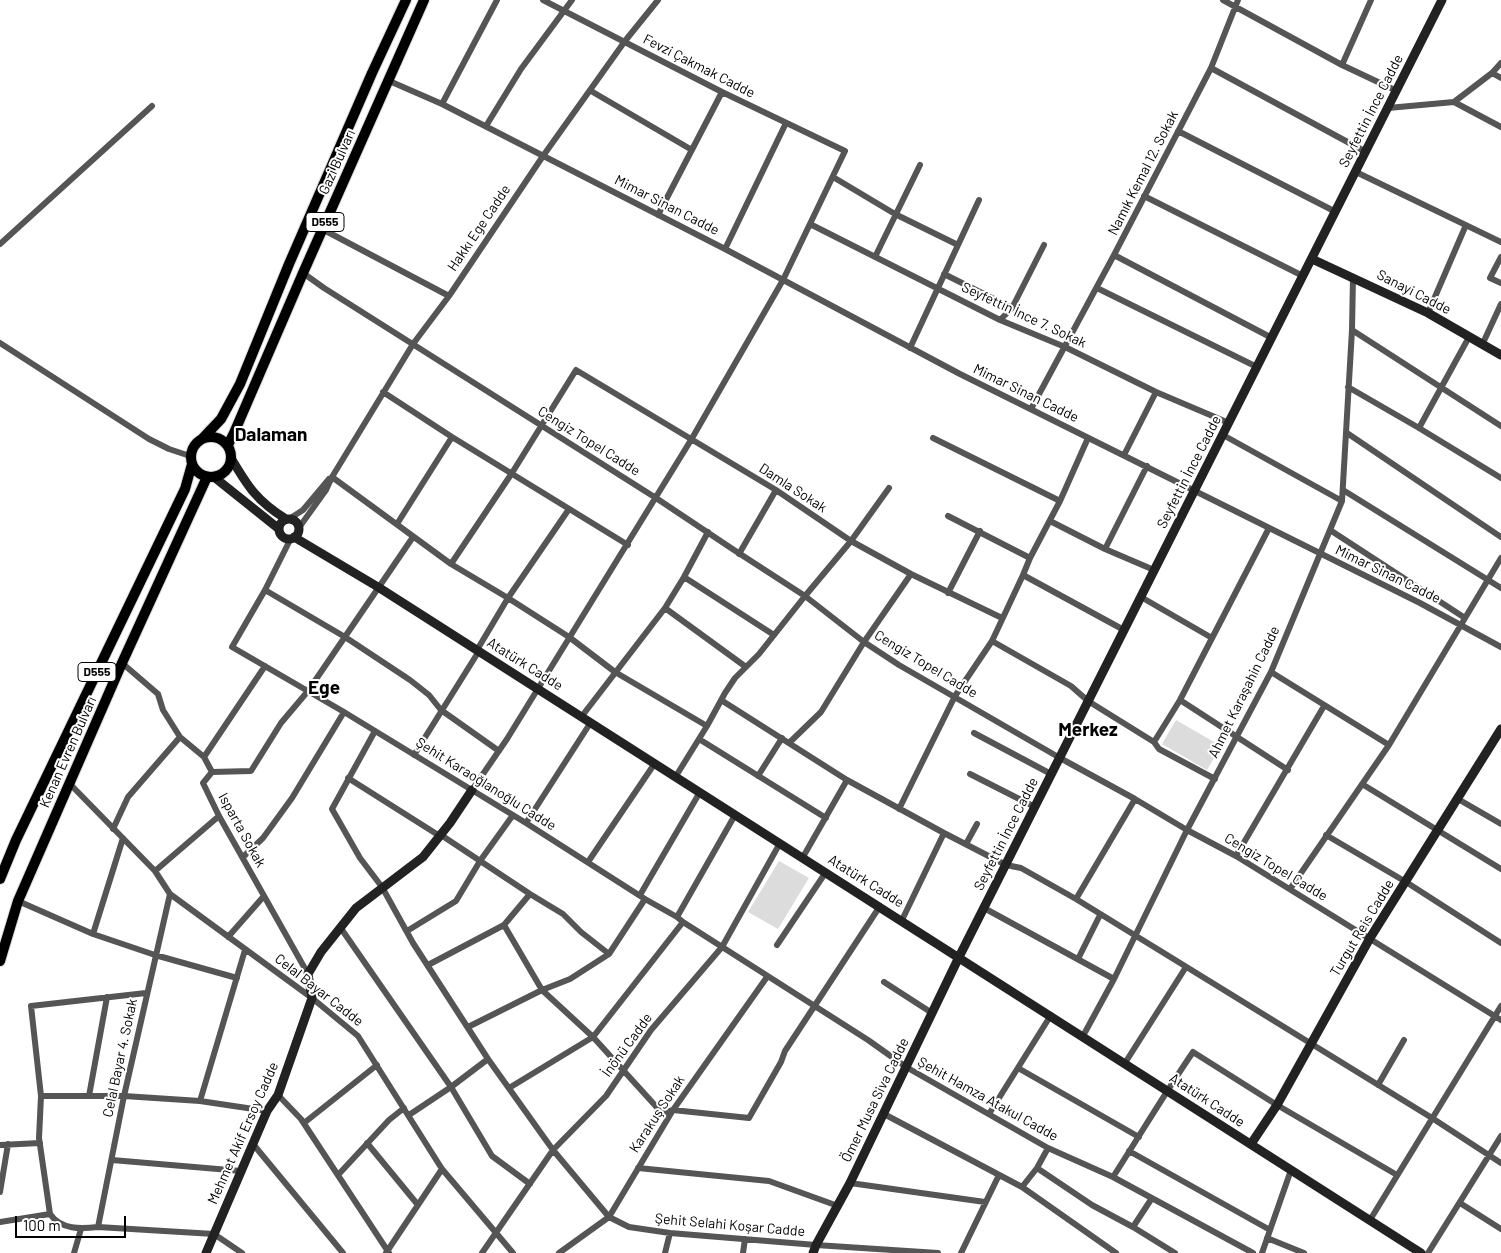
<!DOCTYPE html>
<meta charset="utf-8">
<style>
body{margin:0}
#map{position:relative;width:1501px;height:1253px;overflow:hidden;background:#fff;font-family:Barlow,sans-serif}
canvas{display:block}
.scale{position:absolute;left:15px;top:1216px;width:111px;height:22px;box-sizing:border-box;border:2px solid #000;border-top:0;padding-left:6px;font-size:15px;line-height:18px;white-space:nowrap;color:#000;-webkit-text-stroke:4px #fff;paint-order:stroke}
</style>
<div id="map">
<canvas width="1501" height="1253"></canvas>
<div class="scale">100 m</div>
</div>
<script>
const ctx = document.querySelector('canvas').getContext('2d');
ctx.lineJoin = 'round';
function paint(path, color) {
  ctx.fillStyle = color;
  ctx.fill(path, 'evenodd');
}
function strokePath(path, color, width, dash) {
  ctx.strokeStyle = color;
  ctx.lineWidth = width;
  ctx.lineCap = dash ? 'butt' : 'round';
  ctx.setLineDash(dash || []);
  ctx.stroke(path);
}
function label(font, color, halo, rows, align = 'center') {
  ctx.font = font + ' Barlow,sans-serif';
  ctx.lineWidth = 4;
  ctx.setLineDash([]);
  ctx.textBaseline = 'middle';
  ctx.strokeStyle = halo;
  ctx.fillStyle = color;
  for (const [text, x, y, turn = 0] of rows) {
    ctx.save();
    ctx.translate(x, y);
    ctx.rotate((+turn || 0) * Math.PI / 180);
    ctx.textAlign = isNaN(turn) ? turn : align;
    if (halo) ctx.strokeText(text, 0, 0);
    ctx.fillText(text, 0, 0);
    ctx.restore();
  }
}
paint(new Path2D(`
 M1176 720 1221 746 1207 770 1162 744Z
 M779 861 809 878 778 929 748 912Z`), '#dcdcdc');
const primary = new Path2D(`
 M191 457a20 20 0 1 1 40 0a20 20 0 1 1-40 0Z
 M203 438 221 419 240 384 289 264 372 73 406 0
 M228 445 234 433 303 273 424 0
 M0 879 16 840 185 489 192 464
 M0 961 18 901 122 663 207 477`);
strokePath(primary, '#dbdbdb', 12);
strokePath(new Path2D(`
 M1223 0 1342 65 1397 91
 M1342 65 1371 0
 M1211 68 1366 152
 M1492 73 1501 78
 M387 80 442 104 725 249 960 374 1420 603 1501 647
 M591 91 692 150
 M1454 102 1492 73 1501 63
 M442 104 497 0
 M1388 108 1454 102 1501 127
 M486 126 521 69 572 0
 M1178 131 1336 212
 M1356 172 1501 242
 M833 177 895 214 958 245
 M1144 196 1303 276
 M658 215 722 92
 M810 224 1000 320 1065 347 1156 392 1229 423
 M322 229 449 296
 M0 244 152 106
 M725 249 786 123
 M1114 255 1272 338
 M875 257 920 165
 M1501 257 1490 278 1501 283
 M303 273 324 288 656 498 734 550 805 596 864 642 899 665 1060 758 1135 799 1187 830 1236 856 1501 1020
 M944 274 1012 308
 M1097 288 1257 367
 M1428 313 1466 225
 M1000 320 1012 308 1044 245
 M1352 330 1501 426
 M0 343 149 439 169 449 190 456
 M1483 343 1501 304
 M910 348 979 200
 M1348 387 1419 428 1501 478
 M383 392 452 437 628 545
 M1031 409 1114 255 1211 68 1238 0
 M1419 428 1469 337
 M1347 433 1501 537
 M1223 435 1342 501
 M933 438 1060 501
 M1124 455 1156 392
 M332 477 451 564 508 598 569 637 615 672 707 726
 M1343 490 1501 588
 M948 516 1030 558
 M289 519 303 510 329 479
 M1050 521 1105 549 1154 570
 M397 524 452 437
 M298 529 326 490 332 477 413 344 449 296 543 156 625 41 658 0
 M1330 530 1465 618
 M291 538 265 590 232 647 344 712 526 823 645 899 677 917 683 922 868 1040 906 1067 1048 1148 1113 1177 1253 1253
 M1105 549 1147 466
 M739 554 776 490
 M451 564 512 473 576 370 776 490 851 541 911 574 1002 618
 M1023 575 1124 630
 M684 577 774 635
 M265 590 345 637 410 680 429 695 441 710 499 751
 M948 593 980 531
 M1141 597 1212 638
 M665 608 746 667
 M992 641 1071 686 1088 701 1154 742 1159 749 1215 779
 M477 650 508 598 569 509
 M122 663 158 694 163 710 180 737 204 757 212 772 203 783 219 816 308 974
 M1271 672 1389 745
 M721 700 847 780 944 833 1006 865 1021 868 1076 899 1432 1118 1501 1163
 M1180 700 1288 770
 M582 716 665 608 684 577 708 532
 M375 731 332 809 360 858 382 887 413 943 488 1059 553 1150 609 1217 629 1227 670 1233 816 1245 938 1253
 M974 733 1051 774
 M699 739 826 818
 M1154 742 1180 700 1269 528
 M789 743 821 712 864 642 911 574
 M414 755 479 651
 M204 757 265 666
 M212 772 251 771 281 723 308 691 413 537
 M970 774 1035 807
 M676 776 707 726 725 693 735 678 759 654 805 596 851 541 889 488
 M758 776 782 738
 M348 778 435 833 441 835 530 894 563 914 581 932 609 954
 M69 783 155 871 170 894 312 998 358 1036 442 1169 513 1253
 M1362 784 1501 869
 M472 790 507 739 691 440 783 280 845 151 722 92 543 0
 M1458 799 1501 824
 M899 809 955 696 992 641 1023 575 1030 558 1060 501 1088 438
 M526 823 591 722
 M113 829 128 797 180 737
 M1326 835 1406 882 1501 943
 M966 844 977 824
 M1236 856 1324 706
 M243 857 263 838 292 798 344 712
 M803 857 847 780
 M588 862 655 763
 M155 871 219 816
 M1290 889 1389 745 1501 558
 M640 895 700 792
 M1076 899 1135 799
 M18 901 93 934 155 955 237 978
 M984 908 1114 979
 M677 917 735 815
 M902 920 944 833
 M504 925 542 990 593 1037 662 1113 673 1110 749 1118 781 1062 785 1051 880 906
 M340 927 451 1087 492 1156 530 1184
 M407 931 456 901 480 861 513 815
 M93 934 123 838
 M228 937 264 896
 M777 945 826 872
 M1078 959 1100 915
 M428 965 504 925 530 894
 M884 982 932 1013
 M468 1027 542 990 570 979 609 954 645 899
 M1083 1036 1114 979 1187 830 1271 672 1342 501 1352 330 1353 277
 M1125 1063 1186 967
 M1018 1068 1139 1137
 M1378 1085 1404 1040
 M509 1088 593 1037 683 922
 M278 1095 301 1119 389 1253
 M41 1096H124L200 1101 267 1111
 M89 1096 107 997
 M200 1101 245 950
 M884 1114 1022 1187 1116 1253
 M989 1114 1051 1015
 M409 1115 451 1087 488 1059
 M304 1123 377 1065
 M367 1143 418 1205
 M253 1144 343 1253
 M0 1145 40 1143
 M1129 1151 1270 1230
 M112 1160 241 1171
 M638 1168 769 1181 838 1206
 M1037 1168 1092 1205 1133 1227 1175 1253
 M338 1175 389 1120 404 1108
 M1113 1177C1140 1135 1165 1093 1193 1052L1277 1105 1397 1175
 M850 1183 985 1202
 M1022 1187 1037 1168 1048 1148
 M0 1192 8 1144
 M1460 1203 1501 1229
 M50 1214 39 1138 41 1096 31 1006 146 993
 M1370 1220 1501 1006
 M0 1222 50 1214C61 1230 81 1229 98 1227L214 1234 242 1253
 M98 1227 124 1096 170 894
 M1133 1227 1152 1198
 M1267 1238 1304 1253
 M74 1253 81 1229
 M386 1253 442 1169
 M482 1253 553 1150 606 1096 651 1030 722 947 780 843
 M559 1253 609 1217 673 1110 767 977
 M665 1253 670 1233
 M743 1253 745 1239
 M961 1253 999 1175
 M1262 1253 1291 1170
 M1428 1253 1501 1136`), '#555', 6);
strokePath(new Path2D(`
 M1312 259 1428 313 1501 355
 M231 458C248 487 257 501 286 519
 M214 477 279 529
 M279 529a10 10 0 1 1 20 0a10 10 0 1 1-20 0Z
 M294 537 378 587 1421 1253
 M1251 1144 1277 1105 1370 938 1501 729
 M206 1253 267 1111 278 1095 312 998 308 974 321 952 356 908 423 857 450 823 472 790
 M813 1253 816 1245 850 1183 959 957 1442 0`), '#222', 9);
strokePath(primary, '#000', 10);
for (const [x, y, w] of [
 [325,222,38],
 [97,672,38]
]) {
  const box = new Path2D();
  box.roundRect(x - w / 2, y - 9.5, w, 19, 4);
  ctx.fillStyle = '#fff';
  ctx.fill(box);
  strokePath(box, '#000', 1);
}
label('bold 12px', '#000', null, [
 ["D555",325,222],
 ["D555",97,672]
]);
label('14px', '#000', '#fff', [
 ["Fevzi Çakmak Cadde",699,66,27],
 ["Seyfettin İnce Cadde",1371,111,-63],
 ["Gazi Bulvarı",337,162,-66],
 ["Namık Kemal 12. Sokak",1143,173,-63],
 ["Mimar Sinan Cadde",667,205,27],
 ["Hakkı Ege Cadde",479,228,-56],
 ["Sanayi Cadde",1414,292,27],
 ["Seyfettin İnce 7. Sokak",1024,315,25],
 ["Mimar Sinan Cadde",1026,393,26],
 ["Cengiz Topel Cadde",589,441,32],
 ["Seyfettin İnce Cadde",1189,472,-63],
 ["Damla Sokak",793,488,33],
 ["Mimar Sinan Cadde",1388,574,26],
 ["Atatürk Cadde",525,664,32],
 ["Cengiz Topel Cadde",926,664,31],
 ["Ahmet Karaşahin Cadde",1244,692,-64],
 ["Kenan Evren Bulvarı",68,752,-66],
 ["Şehit Karaoğlanoğlu Cadde",486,784,32],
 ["Isparta Sokak",242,830,61],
 ["Seyfettin İnce Cadde",1006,834,-63],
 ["Cengiz Topel Cadde",1276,867,31],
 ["Atatürk Cadde",866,881,32],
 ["Turgut Reis Cadde",1362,928,-59],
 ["Celal Bayar Cadde",319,990,38],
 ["İnönü Cadde",627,1045,-54],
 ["Celal Bayar 4. Sokak",120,1058,-78],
 ["Şehit Hamza Atakul Cadde",988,1099,29],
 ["Ömer Musa Siva Cadde",875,1100,-64],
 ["Atatürk Cadde",1207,1100,33],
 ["Karakuş Sokak",657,1114,-57],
 ["Mehmet Akif Ersoy Cadde",243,1133,-66],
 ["Şehit Selahi Koşar Cadde",730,1225,5]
]);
label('bold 19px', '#000', '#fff', [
 ["Dalaman",271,435],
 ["Ege",324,688],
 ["Merkez",1088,730]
]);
</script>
